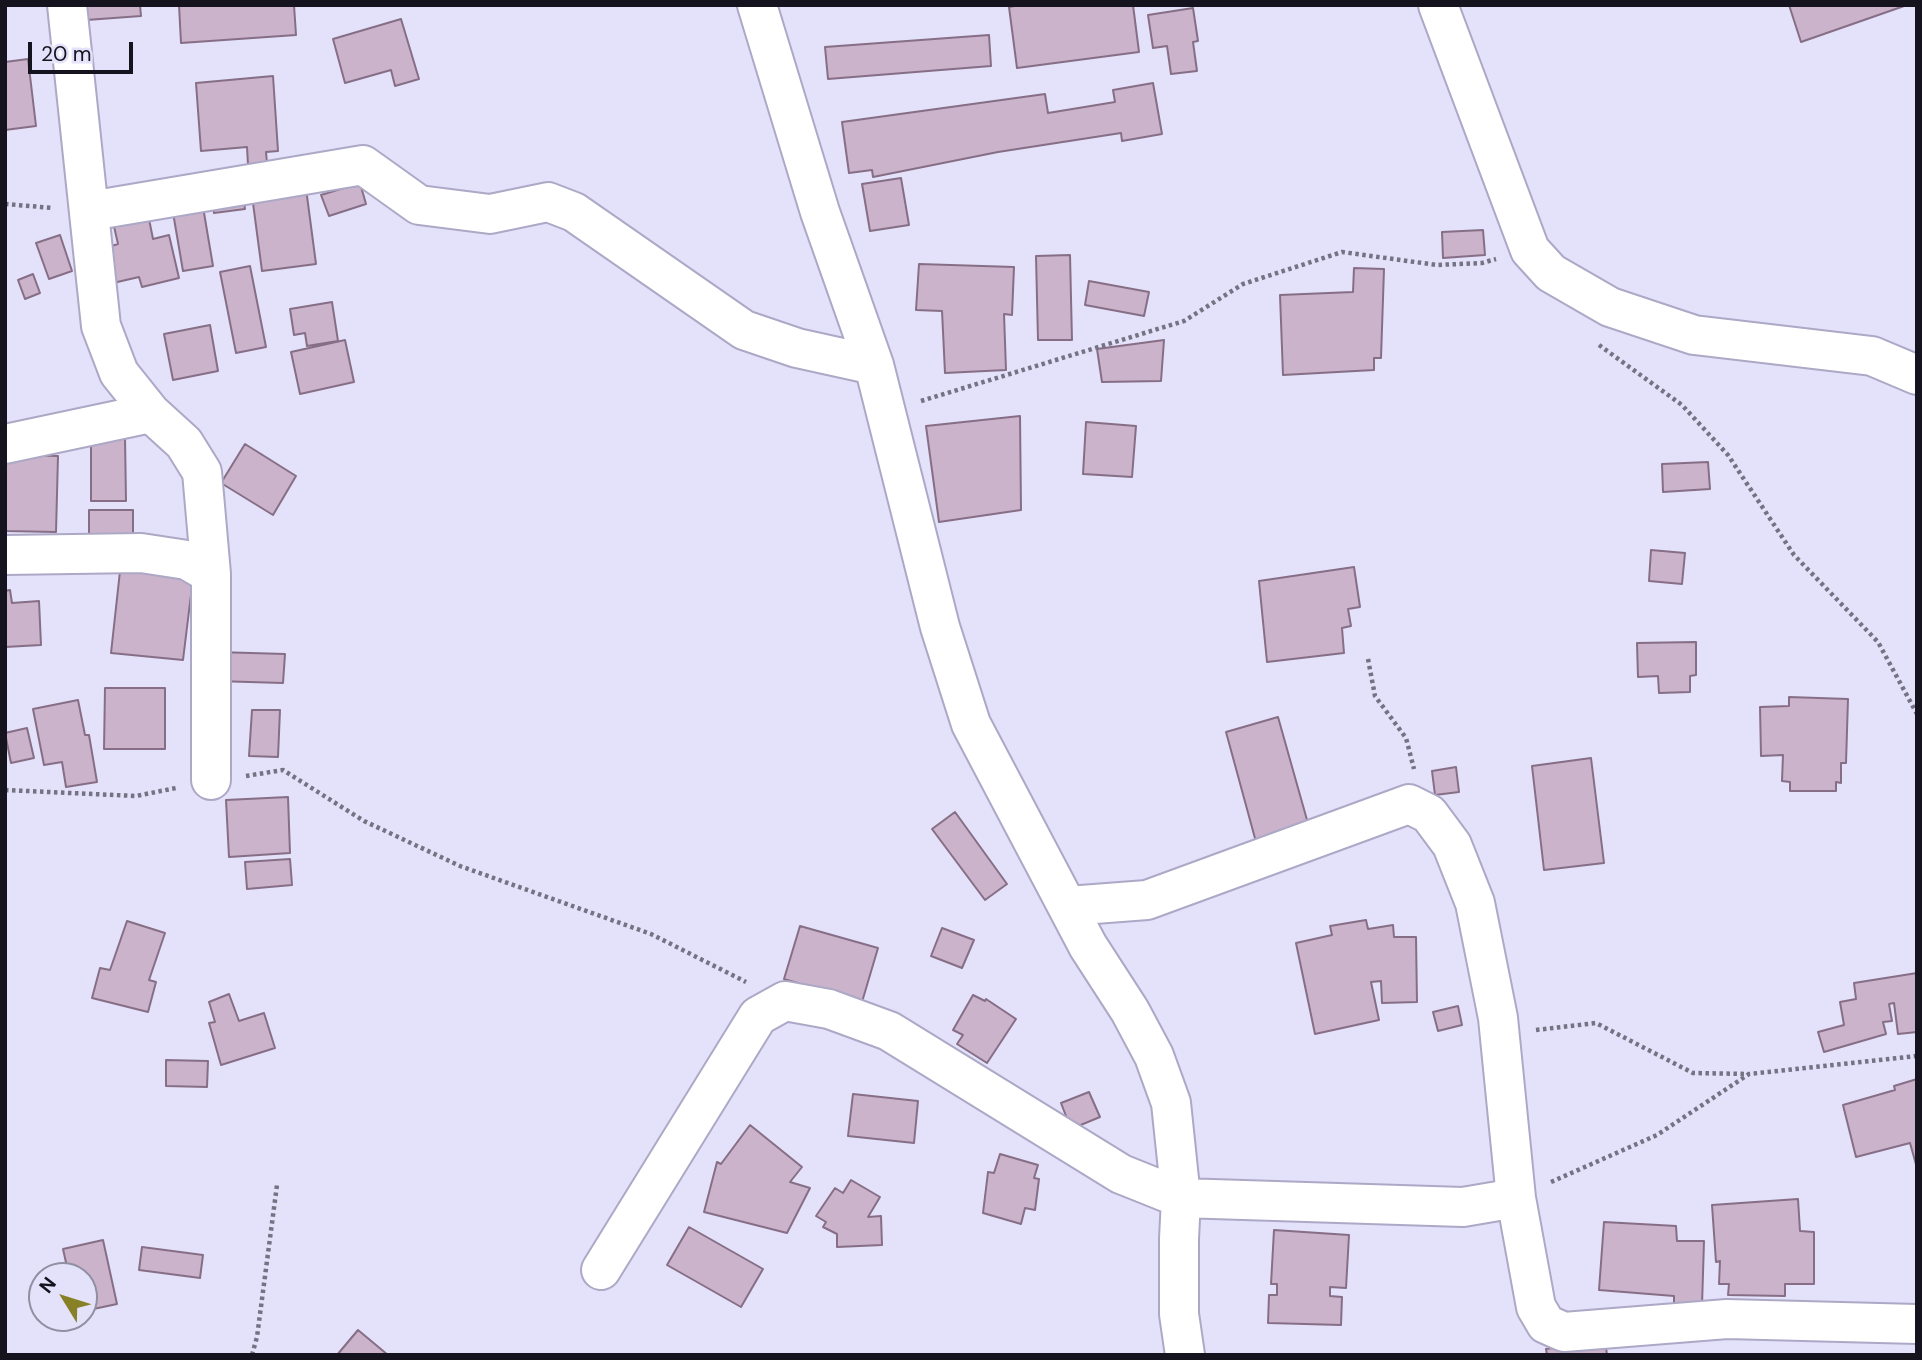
<!DOCTYPE html>
<style>
body{margin:0}
#map{position:relative;width:1922px;height:1360px;overflow:hidden;background:#e4e1fa;font-family:"DM Sans",sans-serif}
canvas{display:block}
.frame{position:absolute;inset:0;border:7px solid #15141e;pointer-events:none}
.north{position:absolute;left:28px;top:1262px;width:70px;height:70px;box-sizing:border-box;background:#e4e1fa;border:2px solid #918fa2;border-radius:50%;rotate:308deg;font-size:19px;font-weight:700;line-height:28px;text-align:center;color:#15141e}
.north::after{content:'';display:block;margin:auto;width:24px;height:32px;background:#888027;clip-path:polygon(50% 0,100% 100%,50% 72%,0 100%)}
.scale{position:absolute;left:28px;top:42px;width:105px;height:32px;box-sizing:border-box;border:4px solid #15141e;border-top:0;padding-left:9px;font-size:21px;line-height:24px;white-space:nowrap;color:#15141e;-webkit-text-stroke:5px #e4e1fa;paint-order:stroke}
</style>
<div id="map">
<canvas width="1922" height="1360"></canvas>
<div class="frame"></div>
<div class="north">N</div>
<div class="scale">20 m</div>
</div>
<script>
const ctx = document.querySelector('canvas').getContext('2d');
ctx.lineJoin = 'round';
function paint(path, color) {
  ctx.fillStyle = color;
  ctx.fill(path, 'evenodd');
}
function strokePath(path, color, width, dash) {
  ctx.strokeStyle = color;
  ctx.lineWidth = width;
  ctx.lineCap = dash ? 'butt' : 'round';
  ctx.setLineDash(dash || []);
  ctx.stroke(path);
}
const building = new Path2D(`
 M72 5H140L141 16 73 21Z
 M179 5H294L296 35 181 43Z
 M1020 5H1133L1139 52 1017 68 1009 7Z
 M1789 5H1907L1801 42Z
 M1193 8 1198 41 1193 42 1197 71 1171 74 1167 46 1153 48 1148 15Z
 M401 19 419 79 395 86 391 70 345 83 333 39Z
 M989 35 991 66 828 79 825 47Z
 M28 59 36 126 5 130V62Z
 M273 76 278 151 266 152 267 163 248 165 247 147 201 151 196 83Z
 M1153 83 1162 134 1122 141 1121 133 998 152 873 177 872 170 849 173 842 122 1045 94 1048 113 1115 102 1113 90Z
 M901 178 909 225 870 231 862 184Z
 M305 181 316 264 262 271 251 188Z
 M360 183 366 204 329 216 321 195Z
 M242 187 245 209 214 213 211 191Z
 M201 195 213 266 183 271 171 201Z
 M148 214 153 239 169 235 179 278 142 287 139 277 113 283 105 248 118 244 113 222Z
 M1483 230 1485 255 1443 258 1442 232Z
 M60 235 72 271 49 279 36 243Z
 M1070 255 1072 340H1038L1036 256Z
 M919 264 1014 267 1012 315 1004 314 1006 370 945 373 942 311 916 310Z
 M250 266 266 347 236 353 220 272Z
 M1354 268 1384 269 1381 358H1374V370L1283 375 1280 295 1353 292Z
 M33 274 40 293 25 299 18 280Z
 M1089 281 1149 292 1144 316 1085 305Z
 M332 302 338 341 307 346 305 333 294 335 290 309Z
 M210 325 218 371 173 380 164 334Z
 M345 340 354 382 300 394 291 352Z
 M1164 340 1161 381 1102 382 1097 349Z
 M1020 416 1021 510 939 522 926 426Z
 M1086 422 1136 426 1132 477 1083 474Z
 M91 437H125L126 501H91Z
 M245 444 296 476 273 515 221 483Z
 M5 455 58 456 56 532 5 531Z
 M1708 462 1710 489 1663 492 1662 464Z
 M89 510H133V541H89Z
 M1651 550 1685 553 1682 584 1649 581Z
 M121 562 194 570 183 660 111 653Z
 M1354 567 1360 607 1348 609 1351 626 1342 628 1344 653 1267 662 1259 581Z
 M10 590 12 603 39 601 41 645 5 647V591Z
 M1696 642V675L1690 676V692L1659 693 1658 676 1638 677 1637 643Z
 M216 652 285 654 283 683 215 681Z
 M105 688H165V749H104Z
 M1789 697 1848 699 1846 763H1841V783L1836 782V791H1790V782L1782 781 1783 755 1761 756 1760 707 1789 706Z
 M78 700 85 735H89L97 782 66 787 62 762 44 765 33 709Z
 M252 710H280L278 757 249 756Z
 M1278 717 1309 827 1256 842 1226 732Z
 M27 728 34 758 11 763 5 733Z
 M1591 758 1604 863 1544 870 1532 766Z
 M1456 767 1459 792 1435 795 1432 771Z
 M288 797 290 853 229 857 226 800Z
 M955 812 1007 884 985 900 932 829Z
 M290 859 292 885 247 889 245 862Z
 M1366 920 1368 929 1393 925 1394 937H1416L1417 1002 1382 1003 1381 981 1371 982 1379 1020 1315 1034 1296 943 1332 935 1330 926Z
 M127 921 165 933 149 980 156 982 148 1012 92 998 100 968 110 970Z
 M800 926 878 948 862 1002 784 979Z
 M942 928 974 940 962 968 931 956Z
 M1917 973V1032L1898 1034 1894 1003 1889 1004 1892 1021 1883 1022 1886 1034 1824 1052 1818 1032 1844 1025 1840 1002 1856 999 1854 983Z
 M229 994 239 1021 264 1013 275 1048 221 1065 209 1023 215 1022 209 1002Z
 M973 995 985 1001 986 999 1016 1019 987 1063 957 1044 963 1035 953 1030Z
 M1458 1006 1462 1025 1438 1031 1433 1012Z
 M166 1060 208 1061 207 1087 166 1086Z
 M1917 1079V1168L1910 1143 1856 1157 1843 1105 1895 1090 1894 1086Z
 M1089 1092 1100 1117 1071 1129 1061 1103Z
 M853 1094 918 1101 914 1143 848 1136Z
 M750 1125 802 1167 790 1182 810 1188 787 1233 704 1212 717 1162 721 1164Z
 M1000 1154 1038 1165 1034 1178 1039 1179 1035 1210 1025 1208 1021 1224 983 1213 988 1172 994 1173Z
 M851 1180 880 1197 868 1217 881 1216 882 1245 837 1247V1234L823 1227 826 1222 816 1216 835 1188 843 1193Z
 M1798 1199 1800 1231 1814 1232V1284H1785V1296L1728 1295 1729 1284H1719L1720 1261 1716 1262 1712 1205Z
 M1604 1222 1676 1226 1677 1241H1704L1702 1306 1674 1305V1296L1599 1290Z
 M689 1227 763 1269 741 1307 667 1265Z
 M1274 1230 1349 1235 1346 1288 1330 1287V1296L1342 1297 1341 1325 1268 1323 1269 1295H1277V1284H1271Z
 M103 1240 117 1304 84 1311V1276H69L63 1249Z
 M142 1247 203 1255 200 1278 139 1270Z
 M358 1330 388 1355H337Z
 M1605 1340 1607 1355H1547L1546 1349Z`);
paint(building, '#cbb3cb');
strokePath(building, '#866f86', 2);
const minor = new Path2D(`
 M67 5 101 326 119 373 151 413 184 443 202 472 211 574V780
 M757 5 820 212 874 365 940 627 971 724 1088 946 1130 1011 1154 1056 1171 1103 1181 1198 1179 1239V1314L1185 1355
 M1438 5 1530 250 1551 273 1610 307 1694 335 1872 356 1917 375
 M90 211 363 165 419 205 490 214 548 202 574 212 744 330 797 348 874 365
 M5 444 151 413
 M5 555 141 553 187 560 211 574
 M1068 906 1147 900 1409 804 1429 814 1452 845 1475 903 1498 1018 1516 1198 1536 1307 1546 1324 1564 1332 1727 1319 1917 1324
 M601 1270 758 1016 785 1001 829 1009 889 1031 1121 1174 1181 1198 1463 1207 1516 1198`);
strokePath(minor, '#aca8c6', 42);
strokePath(new Path2D(`
 M5 204 53 208
 M1599 345 1682 405 1728 455 1794 555 1878 642 1917 714
 M921 401 1184 321 1243 284 1342 252 1437 265 1482 263 1496 259
 M1368 659 1375 696 1406 738 1414 769
 M246 776 283 770 364 821 460 866 651 934 746 982
 M5 790 136 796 176 788
 M1536 1030 1596 1023 1693 1073 1749 1074
 M1551 1182 1657 1135 1749 1074 1917 1056
 M252 1355 257 1337 277 1185`), '#747283', 4.5, [3.5, 3.5]);
strokePath(minor, '#fff', 38);
</script>
